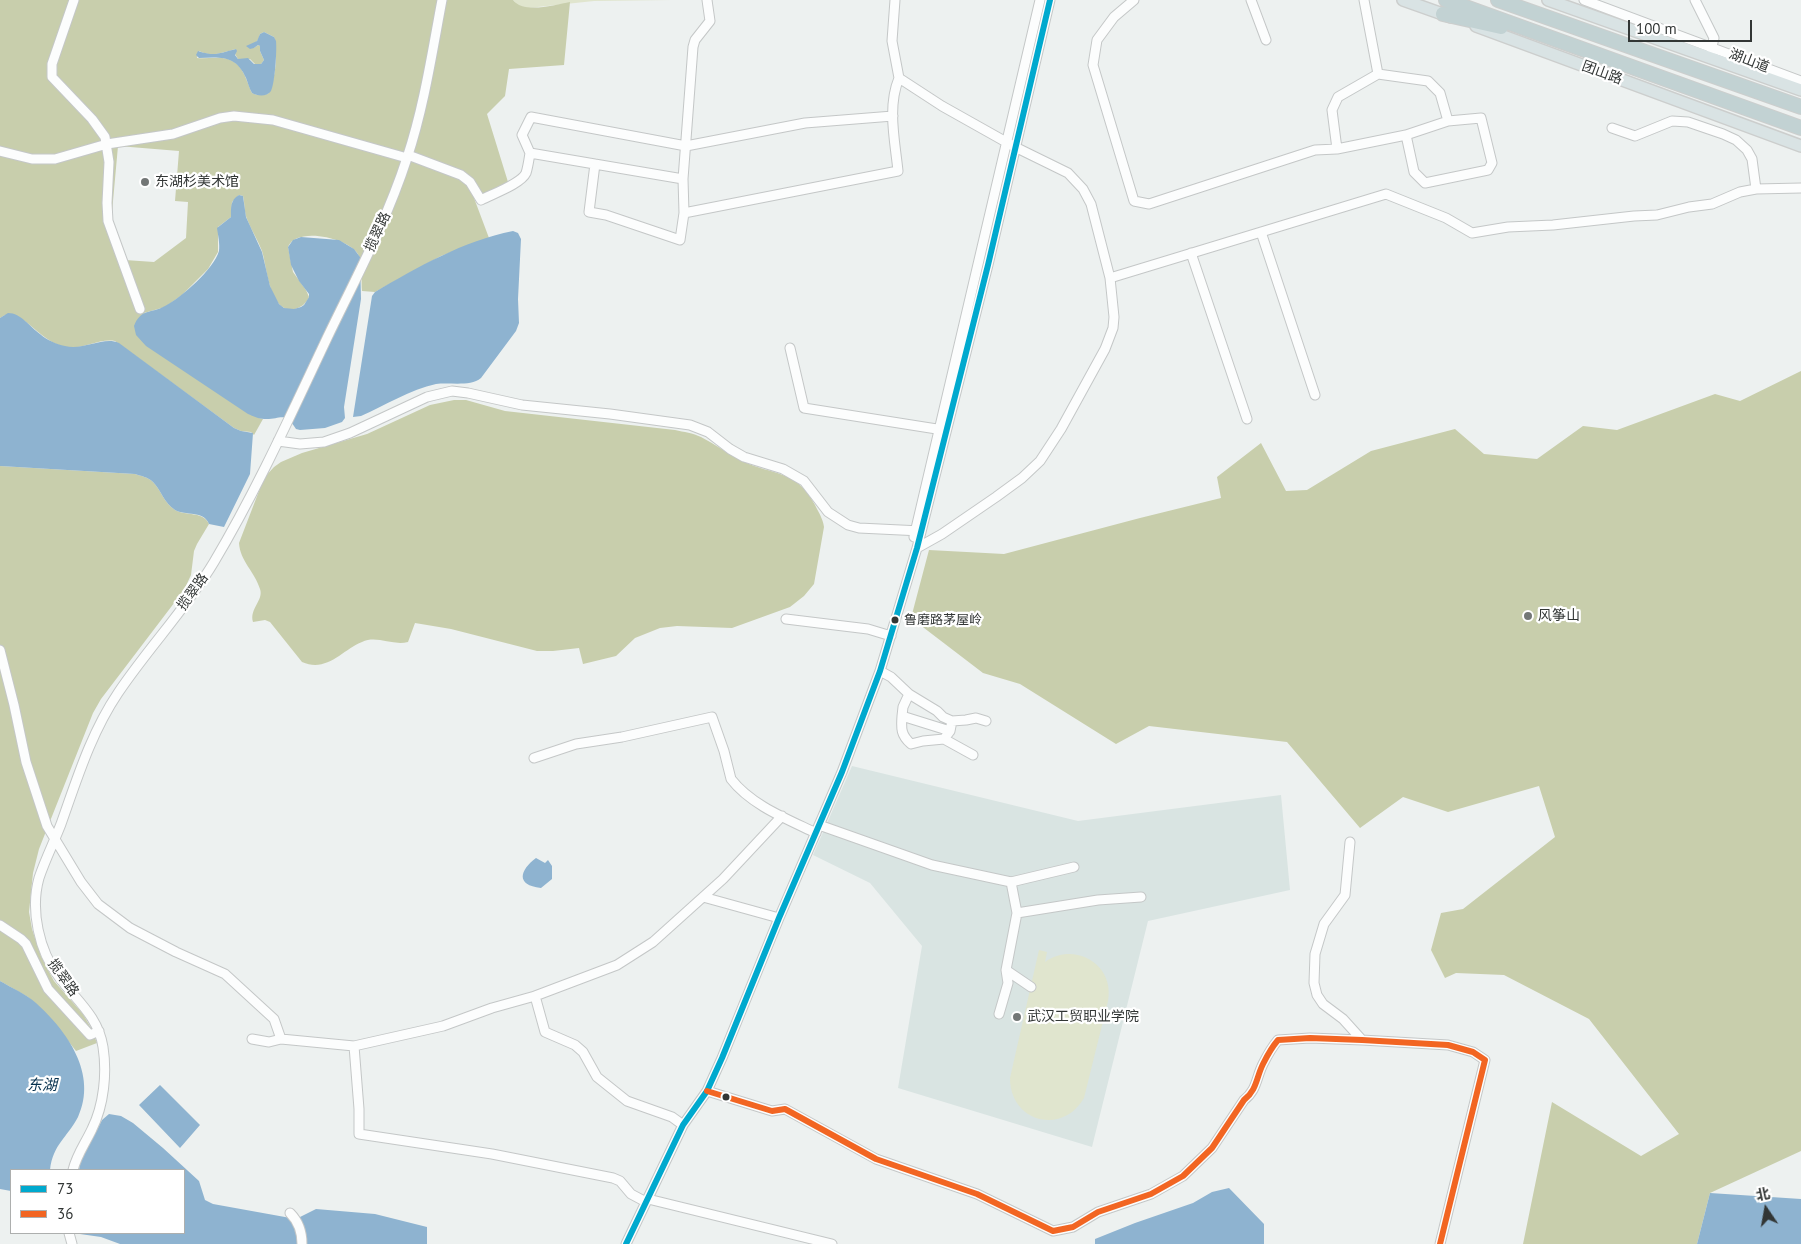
<!DOCTYPE html>
<meta charset="utf-8">
<style>
body{margin:0}
#map{position:relative;width:1801px;height:1244px;overflow:hidden;background:#edf1f0;font-family:"PT Sans","Noto Sans SC",sans-serif}
canvas{display:block}
.legend{position:absolute;left:10px;top:1169px;width:175px;height:65px;box-sizing:border-box;background:#fff;border:1px solid #adafae;margin:0;padding:6px 9px;list-style:none;font-size:15px;color:#323635}
.legend li{display:flex;align-items:center;gap:10px;height:25px}
.legend b{width:25px;border:1px solid #adafae}
.north{position:absolute;left:1741px;top:1184px;width:50px;height:50px;-webkit-text-stroke:4px #fff;paint-order:stroke;rotate:348deg;font-size:14px;font-weight:700;line-height:20px;text-align:center;color:#323635}
.north::after{content:'';display:block;margin:auto;width:18px;height:22px;background:#323635;clip-path:polygon(50% 0,100% 100%,50% 72%,0 100%)}
.scale{position:absolute;left:1628px;top:20px;width:124px;height:22px;box-sizing:border-box;border:2px solid #323635;border-top:0;padding-left:6px;font-size:15px;line-height:18px;white-space:nowrap;color:#323635;-webkit-text-stroke:4px #fff;paint-order:stroke}
</style>
<div id="map">
<canvas width="1801" height="1244"></canvas>
<ul class="legend">
<li><b style="height:6px;background:#00a9ce"></b>73</li>
<li><b style="height:6px;background:#f26522"></b>36</li>
</ul>
<div class="north">北</div>
<div class="scale">100 m</div>
</div>
<script>
const ctx = document.querySelector('canvas').getContext('2d');
ctx.lineJoin = 'round';
function paint(path, color) {
  ctx.fillStyle = color;
  ctx.fill(path, 'evenodd');
}
function strokePath(path, color, width, dash) {
  ctx.strokeStyle = color;
  ctx.lineWidth = width;
  ctx.lineCap = dash ? 'butt' : 'round';
  ctx.setLineDash(dash || []);
  ctx.stroke(path);
}
function label(font, color, halo, rows, align = 'center') {
  ctx.font = font + ' "PT Sans","Noto Sans SC",sans-serif';
  ctx.lineWidth = 4.5;
  ctx.setLineDash([]);
  ctx.textBaseline = 'middle';
  ctx.strokeStyle = halo;
  ctx.fillStyle = color;
  for (const [text, x, y, turn = 0] of rows) {
    ctx.save();
    ctx.translate(x, y);
    ctx.rotate((+turn || 0) * Math.PI / 180);
    ctx.textAlign = isNaN(turn) ? turn : align;
    if (halo) ctx.strokeText(text, 0, 0);
    ctx.fillText(text, 0, 0);
    ctx.restore();
  }
}
paint(new Path2D(`
 M852 766 1078 821 1281 795 1290 890 1148 921 1092 1147 898 1088 922 946 870 883 813 855Z`), '#d9e4e2');
paint(new Path2D(`
 M513 0H672L594 1 528 8 518 6Z
 M1039 950 1047 952 1045 962C1074 941 1115 964 1108 1001L1084 1098C1062 1136 1010 1122 1010 1078Z`), '#e0e5ce');
paint(new Path2D(`
 M0 0H513C523 14 555 5 570 2L564 65 509 69 505 96 487 114 508 182 474 198 489 238 441 256 375 292 362 291C361 282 363 264 359 256 351 238 296 226 288 247L293 272 306 290 309 297C306 304 301 307 295 309 269 315 267 266 262 251 258 240 251 230 247 219 244 212 245 204 243 196L239 195 232 202 231 217 218 227V252L208 269 182 295 165 307 144 313 259 418 263 419 254 435 251 432 241 431 234 428 115 341C99 338 83 350 65 347 47 343 38 330 23 320 18 316 10 316 5 315L0 318ZM264 32 274 37C278 55 276 77 268 94L257 95 252 93C245 78 243 60 222 58 214 57 205 59 197 58L199 51C213 58 223 52 236 49L235 54 238 59H250L256 65 261 64 264 60 260 51V46L258 45 254 48C255 42 259 40 260 34ZM118 146 179 151 175 201 188 202 186 238 154 262 125 260 111 223Z
 M1801 371V1151L1710 1193 1697 1244H1523L1552 1102 1641 1156 1679 1134 1589 1019 1504 975 1456 973 1445 978 1431 950 1441 913 1463 909 1555 837 1539 786 1448 812 1403 797 1360 828 1287 742 1149 726 1116 744 1020 684 983 673 911 618 929 550 1004 554 1140 518 1221 498 1217 477 1261 443 1286 491 1307 490 1371 451 1455 429 1484 454 1537 459 1583 426 1617 430 1715 394 1740 401Z
 M454 400H466L505 411 675 430C684 432 693 433 701 437 715 444 728 454 742 461 774 476 796 469 815 505 819 513 823 519 824 527L814 584 804 596 790 607 732 628 677 626 660 628 635 638 616 656 583 664 579 648 553 651H537L451 629 415 623 408 642C392 646 377 635 362 642 342 650 327 673 302 662L270 622 265 620 253 622C249 609 264 600 260 589 255 572 240 561 239 543L264 478 274 467 281 462 302 453 367 434 430 405Z
 M0 466 135 474C141 476 148 477 153 482 161 490 164 503 175 510 185 516 204 511 209 524L197 544 194 551 191 575 184 590 101 699 93 713 39 849 33 873 29 912 32 929 41 956 48 970 54 981 83 1014 91 1028 97 1043 76 1051 51 1019 28 997 0 981Z`), '#c8ceac');
paint(new Path2D(`
 M264 32 274 37 276 41C277 51 275 83 271 91 267 97 257 96 252 93 249 88 248 83 246 78 236 55 221 57 199 58L196 55 198 51C216 57 219 53 236 49L237 51 235 55 238 59 248 58 254 64H261L264 60 260 51V46L258 45 254 48 250 49 246 46 257 41 260 34Z
 M239 195 243 196 246 217 262 252 270 286 279 304 284 308 294 309 301 307 304 305 309 297V294L299 281 291 265 288 247 293 240 301 237 339 240 354 249 360 257 361 299 344 407 345 418 342 422 325 428 300 430 296 429C284 410 281 420 264 419 259 419 253 416 248 414L146 346 136 335 134 326C141 308 151 314 165 306 181 298 214 269 219 251 220 244 218 235 217 228L231 217C231 208 230 200 239 195Z
 M513 231 518 233 521 239 518 299 519 323 516 331 481 378C470 387 450 382 436 384 411 389 384 406 361 416L353 417 372 296 375 292C418 267 463 241 513 231Z
 M8 313C21 313 30 327 40 334 47 340 56 344 65 346 83 351 103 336 119 343L234 428 241 431 253 433 250 474 224 527 209 524C204 510 185 516 175 510 164 503 161 490 153 482 148 477 141 476 135 474L0 466V318Z
 M536 858 545 863 548 860 552 866V879L541 888C515 885 520 870 536 858Z
 M0 981C12 988 26 994 36 1003 67 1031 98 1074 78 1117 67 1138 53 1144 50 1170H11V1191L0 1189Z
 M160 1085 200 1125 180 1148 139 1105Z
 M109 1114 121 1116 133 1123 163 1148 199 1181 205 1200 213 1204 296 1219 316 1209 375 1214 427 1227V1244H120L101 1237 80 1234 77 1233H184V1170H79L80 1163 102 1120Z
 M1229 1188 1264 1224V1244H1095V1239L1135 1223 1193 1203 1212 1192Z
 M1710 1193 1801 1199V1244H1697Z`), '#8eb3d0');
const minor = new Path2D(`
 M74 0 52 64V77L92 119 105 137 109 162 107 203 108 221 140 309
 M895 0 892 41 899 78 942 106 1015 147 1068 173 1083 189 1091 204 1110 278 1114 317 1113 328 1105 349 1061 429 1040 461 1022 478 996 497 942 534 917 548
 M1134 0 1114 17 1097 40 1093 65 1134 201 1149 204 1315 150 1337 149
 M1251 0 1266 40
 M1364 0 1378 74 1428 81 1440 93 1448 121
 M1584 0 1801 81
 M1695 0 1714 38 1711 51
 M1378 74 1338 97 1332 110 1337 149 1406 135
 M1481 118 1492 163 1488 170 1425 183 1414 172 1406 135 1448 121Z
 M1612 128 1635 136 1672 121 1688 122 1723 134 1736 140 1747 150 1752 159 1756 189
 M0 151 32 159H55L107 144 173 134 220 118 234 116 273 120 407 158
 M530 153 522 135 531 117 686 146 805 123 893 116
 M408 155 461 175 470 182 481 200C492 194 521 184 526 173 528 167 529 159 530 153L683 179
 M595 164 589 212 606 215 680 240 684 213 683 179 693 47 695 40 710 21 707 0
 M684 213 898 171C895 141 887 107 899 78
 M1261 232 1315 395
 M1191 253 1247 419
 M1110 278 1386 194 1446 218 1472 233 1508 227 1553 225 1634 216 1657 215 1689 207 1712 204 1740 192 1756 189 1801 188
 M790 348 804 408 943 430
 M278 441 300 444 324 442 350 433 427 397 452 391 468 393 522 405 610 414 690 425 708 432 730 449 744 457 783 469 804 481 828 512 848 525 859 528 921 531
 M914 537 1040 0
 M786 619 868 629 891 636
 M0 650 14 705 26 762 47 826 81 882 98 904 130 928 176 952 225 974 274 1019 281 1039 354 1046 359 1109V1134L492 1154 613 1178 620 1181 631 1194 646 1202
 M880 671 891 677 909 694 937 711 943 717 952 721 966 720 976 718 986 721
 M909 694 903 707 902 716 950 731 952 721
 M902 716C901 729 901 735 911 744L923 741 944 739 950 731
 M944 739 973 755
 M534 758 576 744 622 737 712 717 724 751 731 779C751 805 787 819 816 833
 M819 825 932 865 1011 882 1074 867
 M1350 842 1345 895 1324 924 1315 954 1314 983 1317 995 1323 1004 1343 1019 1362 1040
 M1011 882 1017 913 1098 900 1141 897
 M703 897 779 918
 M1017 913 1006 970 1031 987
 M0 925 21 939 26 944 48 989 90 1035 99 1031
 M535 996 617 965 653 942 723 879 782 816
 M999 1014 1008 983 1006 970
 M252 1039 269 1042 281 1039
 M354 1046 443 1026 492 1008 535 996 545 1032 575 1045 583 1052 597 1077 627 1101 672 1117 683 1125
 M707 1091 772 1111 785 1109 876 1159 977 1194 1053 1231 1073 1227 1098 1212 1151 1194 1183 1176 1212 1148 1244 1100C1257 1090 1256 1078 1263 1064 1267 1056 1272 1047 1278 1040L1310 1038 1362 1040 1448 1045 1473 1052 1485 1060 1440 1244
 M73 1170C77 1154 85 1144 92 1129 104 1105 107 1073 103 1047 98 1016 76 1000 59 977 39 951 30 910 39 878 45 860 54 842 61 824 77 779 91 733 118 693 148 648 186 609 214 562 257 490 292 412 328 336 356 278 387 220 407 158 424 107 432 53 442 0
 M648 1199 832 1244
 M290 1213C299 1222 302 1232 302 1244
 M69 1233 72 1244
 M626 1244 683 1125 707 1091 722 1058 779 918 842 772 880 671 917 548 988 265 1050 0`);
const major = new Path2D(`
 M1403 0 1451 17
 M1548 0 1801 90
 M1476 26 1801 146`);
const highway = new Path2D(`
 M1446 0 1801 128
 M1498 0 1801 107
 M1443 14 1501 27`);
strokePath(minor, '#c4c7c7', 11);
strokePath(major, '#cccecd', 14);
strokePath(highway, '#cccecd', 16);
strokePath(minor, '#fcfdfd', 9);
strokePath(major, '#d9e3e4', 11);
strokePath(highway, '#c2d2d3', 14);
strokePath(new Path2D(`
 M626 1244 683 1125 707 1091 722 1058 779 918 842 772 880 671 917 548 988 265 1050 0`), '#00a9ce', 6);
strokePath(new Path2D(`
 M707 1091 772 1111 785 1109 876 1159 977 1194 1053 1231 1073 1227 1098 1212 1151 1194 1183 1176 1212 1148 1244 1100C1257 1090 1256 1078 1263 1064 1267 1056 1272 1047 1278 1040L1310 1038 1362 1040 1448 1045 1473 1052 1485 1060 1440 1244`), '#f26522', 6);
for (const [x, y, r, color] of [
 [145,182,5,"#737776"],
 [1528,616,5,"#737776"],
 [895,620,4.5,"#323635"],
 [1017,1017,5,"#737776"],
 [726,1097,4.5,"#323635"]
]) {
  const dot = new Path2D();
  dot.arc(x, y, r, 0, 2 * Math.PI);
  ctx.fillStyle = color;
  ctx.fill(dot);
  strokePath(dot, '#fff', 2);
}
label('13px', '#323635', '#fff', [
 ["鲁磨路茅屋岭",904,620]
], 'left');
label('14px', '#323635', '#fff', [
 ["湖山道",1749,61,21],
 ["团山路",1602,73,20],
 ["揽翠路",378,232,-65],
 ["揽翠路",193,592,-54],
 ["揽翠路",63,978,54]
]);
label('14px', '#323635', '#fff', [
 ["东湖杉美术馆",155,182],
 ["风筝山",1538,616],
 ["武汉工贸职业学院",1027,1017]
], 'left');
label('italic 15px', '#06314e', '#fff', [
 ["东湖",42,1086]
]);
</script>
